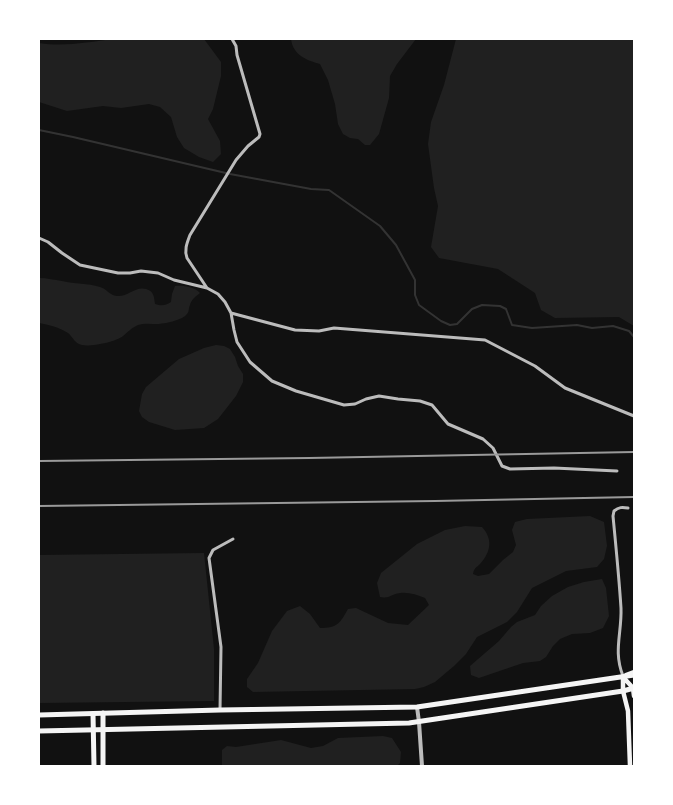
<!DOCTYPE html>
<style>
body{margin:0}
#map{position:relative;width:673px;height:805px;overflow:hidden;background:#111;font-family:"Crimson Pro",serif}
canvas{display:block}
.frame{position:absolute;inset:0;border:40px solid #fff;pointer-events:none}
</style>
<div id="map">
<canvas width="673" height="805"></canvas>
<div class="frame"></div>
</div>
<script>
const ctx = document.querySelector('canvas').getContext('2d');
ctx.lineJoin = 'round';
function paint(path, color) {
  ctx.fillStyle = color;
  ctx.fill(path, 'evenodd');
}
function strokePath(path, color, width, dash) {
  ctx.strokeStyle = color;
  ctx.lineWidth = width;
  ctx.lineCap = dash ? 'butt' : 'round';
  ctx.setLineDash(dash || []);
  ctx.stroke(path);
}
paint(new Path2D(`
 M114 39H204L221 62V76L213 109 208 119 220 141 221 154 213 162 199 157 184 148 177 137 171 117 160 107 149 104 121 108 103 106 67 111 39 102V43C64 47 89 42 114 39Z
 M291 39H416L397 64 390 76 389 98 379 134 370 145H365L358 139 350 138 343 134 338 124 335 104 328 80 320 64C306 60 293 55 291 39Z
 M456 39H634V326L619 317 555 318 541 310 535 293 498 269 439 258 431 247 438 206 434 188 428 144 431 122 444 85Z
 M39 278C47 278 54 280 62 281 75 284 87 283 100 287 107 289 109 295 117 296 128 297 135 286 146 289 154 291 154 297 155 304 161 306 165 306 171 302L172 294 175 286C183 285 195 287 200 293 196 296 191 300 190 305 188 308 190 312 186 315 182 320 164 324 157 324 151 324 144 323 138 325 131 328 128 332 123 336 116 342 90 347 82 345 75 344 73 337 68 333 59 327 49 325 39 323Z
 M216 345 224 346 230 349 235 357 238 366 243 374V382L236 396 218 419 204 428 175 430 149 422 142 417 139 411 142 394 146 387 179 359 204 348Z
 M590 516 604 522 607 546 604 559 597 567 566 571 532 588 517 612 507 622 477 637 466 654 454 666 435 682 424 687 415 689 253 692 247 687V679L258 663 272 631 287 611 300 606 310 614 320 628C338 628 340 623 348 609L356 608 388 623 408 625 429 605 425 598C417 595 409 592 400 593 391 594 390 599 380 597L377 583 381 573 417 544 445 530 465 526 482 527C493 539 491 552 480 564 476 568 474 568 473 574L478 576 489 574 503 560 513 552 516 545 512 530 515 522 527 519Z
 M204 553 214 649V701L39 703V555Z
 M602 579 606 588 609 616 603 628 590 633 572 634 560 639 553 646 546 657 540 661 523 663 479 678 471 675 470 666 499 641 511 627 517 622 535 615 541 606 552 596 568 587 584 582Z
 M383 736 392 738 401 752 400 763 397 766H222V750L227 746 236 747 281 740 311 748 323 746 338 738Z`), '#202020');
strokePath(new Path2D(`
 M39 130 73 137 230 174 311 189 329 190 380 226 396 245 415 280V295L419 305 441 321 450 325 457 324 472 309 482 305 500 306 506 309 512 325 532 328 577 325 592 328 613 326 629 331 634 337`), '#333', 2);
strokePath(new Path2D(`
 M232 39 236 46 237 55 260 134 259 137 248 146 236 160 190 235C187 243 184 250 187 258L207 288 218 294 225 302 231 313 234 330 237 342 250 362 272 381 296 391 344 405 355 404 366 399 379 396 398 399 420 401 432 405 448 424 483 439 493 448 502 466 510 469 554 468 617 471
 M39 238 48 242 62 253 80 265 118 273H130L141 271 158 273 174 280 207 288
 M231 313 295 330 319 331 334 328 485 340 535 366 565 388 634 416
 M623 676C613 651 622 633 621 608 619 577 616 547 613 516L614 511C619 507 622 507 628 508
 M220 710 221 647 209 558 213 550 233 539`), '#bcbcbc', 3);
strokePath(new Path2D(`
 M417 707 419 722 422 766`), '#bcbcbc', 4);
strokePath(new Path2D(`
 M626 675 634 672
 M623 677V691L628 711 630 766
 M623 677 633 688 634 696`), '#f5f5f5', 4.5);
strokePath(new Path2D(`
 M93 714 94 766
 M103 766V713`), '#f5f5f5', 5);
strokePath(new Path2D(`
 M39 715 220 710 417 707 634 675
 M39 731 409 723 623 691 634 688`), '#f5f5f5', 5);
strokePath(new Path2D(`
 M39 461 309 458 634 452
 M39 506 435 501 634 497`), '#9a9a9a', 2);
</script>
